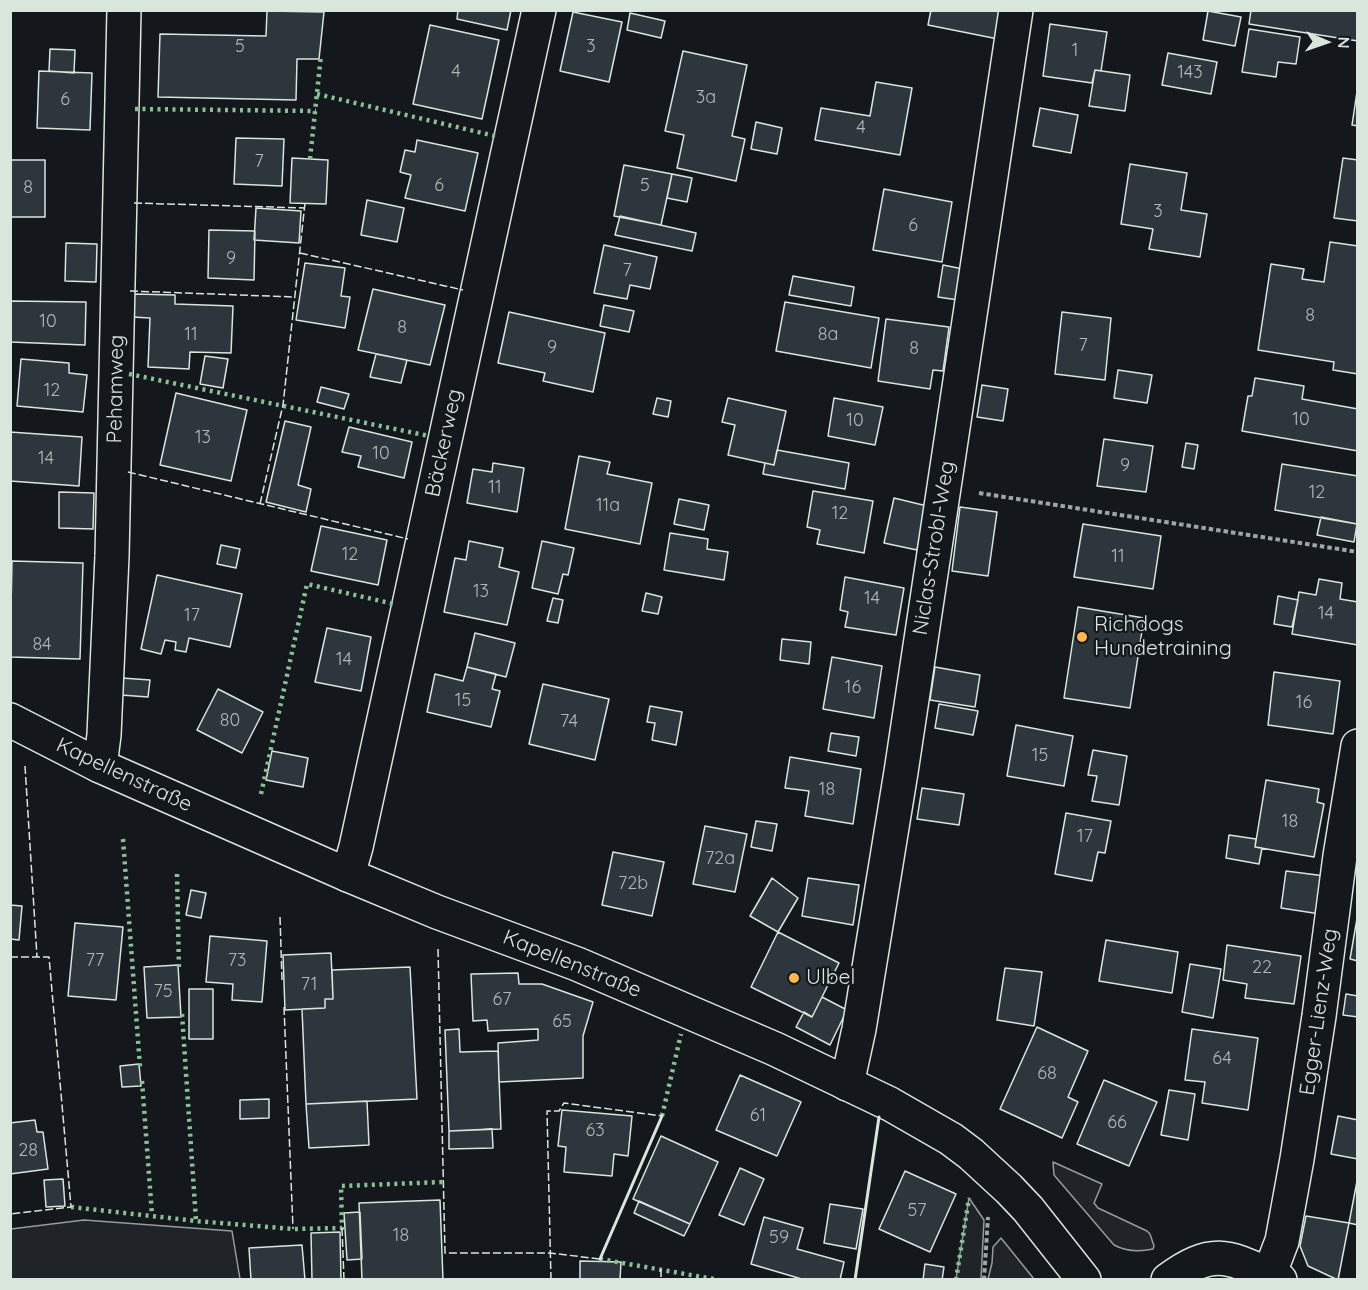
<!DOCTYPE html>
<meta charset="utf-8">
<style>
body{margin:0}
#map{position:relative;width:1368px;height:1290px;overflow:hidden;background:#14181c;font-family:Quicksand,sans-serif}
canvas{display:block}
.frame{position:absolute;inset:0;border:12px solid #d8e6dc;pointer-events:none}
.north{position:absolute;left:1296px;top:12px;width:60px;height:60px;-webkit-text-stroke:4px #14181c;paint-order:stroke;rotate:92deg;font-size:16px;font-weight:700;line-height:24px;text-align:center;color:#d8e6dc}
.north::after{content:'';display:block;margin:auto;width:21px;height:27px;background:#d8e6dc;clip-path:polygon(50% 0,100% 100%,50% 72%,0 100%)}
</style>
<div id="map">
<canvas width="1368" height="1290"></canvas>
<div class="frame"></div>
<div class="north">N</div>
</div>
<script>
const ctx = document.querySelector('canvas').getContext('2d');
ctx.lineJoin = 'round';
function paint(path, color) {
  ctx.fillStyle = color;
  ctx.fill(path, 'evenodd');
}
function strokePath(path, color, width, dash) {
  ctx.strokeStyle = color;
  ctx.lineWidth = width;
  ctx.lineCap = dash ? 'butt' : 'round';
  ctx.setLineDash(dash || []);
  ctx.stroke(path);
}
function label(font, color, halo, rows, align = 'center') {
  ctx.font = font + ' Quicksand,sans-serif';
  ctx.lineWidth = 4.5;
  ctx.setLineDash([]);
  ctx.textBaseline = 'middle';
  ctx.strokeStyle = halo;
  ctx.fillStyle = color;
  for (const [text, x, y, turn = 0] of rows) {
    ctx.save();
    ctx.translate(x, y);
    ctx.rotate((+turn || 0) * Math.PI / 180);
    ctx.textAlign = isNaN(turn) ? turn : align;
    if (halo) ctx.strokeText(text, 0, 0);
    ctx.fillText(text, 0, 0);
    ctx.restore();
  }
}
const green = new Path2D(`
 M1053 1162 1102 1184 1094 1203 1098 1208 1147 1231 1150 1234 1154 1246 1153 1249C1139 1252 1125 1251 1114 1245L1054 1175Z
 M969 1198 984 1220 981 1279H956Z
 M84 1220 232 1231 240 1279H11V1229Z
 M1001 1238 1034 1279H988L992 1263 993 1247Z`);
paint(green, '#202428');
strokePath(green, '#939e99', 1.5);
const building = new Path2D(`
 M458 10H511L507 30 457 19Z
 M931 10H1003L998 39 928 25Z
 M1251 10H1358V41L1249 24Z
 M267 11 324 12 319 59H297L296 100 158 97 160 34 266 36Z
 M1208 11 1241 17 1235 46 1203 40Z
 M573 12 622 22 609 82 560 71Z
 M630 13 665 21 661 38 627 30Z
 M1050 24 1107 32 1101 71 1095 70 1092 83 1043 76Z
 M430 25 499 40 482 119 413 104Z
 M1249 29 1300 37 1296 64 1278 62 1276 77 1242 72Z
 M50 49 75 50 74 73 49 71Z
 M683 51 747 65 732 136 745 139 736 181 677 168 684 135 665 131Z
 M1168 53 1217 62 1211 94 1162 85Z
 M1095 70 1130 75 1125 111 1089 106Z
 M39 71 92 73 90 130 37 128Z
 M876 82 912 88 900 155 815 140 821 108 870 116Z
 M1358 85V126L1352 125Z
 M1040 108 1078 115 1071 153 1033 146Z
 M756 122 782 128 777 154 751 149Z
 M236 138 284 139 282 186 234 184Z
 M417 140 478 153 465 211 405 198 411 175 400 172 405 150 415 152Z
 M292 158 328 160 326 204 290 203Z
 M1343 158 1358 160V221L1334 218Z
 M10 160H45V217H10Z
 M1130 164 1187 173 1181 210 1207 214 1200 257 1149 249 1153 229 1121 224Z
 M624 165 672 174 661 225 614 216Z
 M672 174 692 178 687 202 667 198Z
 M884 189 952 202 942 262 873 250Z
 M367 200 404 208 397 242 361 235Z
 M256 208 301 211 299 243 254 240Z
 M620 216 696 233 692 251 615 235Z
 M209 230 255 231 254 280 208 278Z
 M1330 242 1358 246V374L1333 370 1334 362 1258 350 1271 264 1304 269 1302 279 1324 282Z
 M66 243 97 244 96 282 65 281Z
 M604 245 657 257 650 289 630 285 627 299 594 293Z
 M305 263 345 268 341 296 350 297 345 328 296 320Z
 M943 265 963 269 958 300 938 297Z
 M793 276 854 287 851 306 789 295Z
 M373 289 445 305 430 365 358 350Z
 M133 294 175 295V304L233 306 231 353 190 352 189 369 148 367 150 318 132 317Z
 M10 301 86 302 85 345 10 342Z
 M785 302 879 318 871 368 776 351Z
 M604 305 634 311 629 332 600 326Z
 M509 312 605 333 593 392 543 381 545 373 498 363Z
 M1062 312 1111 318 1105 380 1055 374Z
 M886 319 949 327 943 371 933 370 930 389 878 381Z
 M376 354 407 360 401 383 370 377Z
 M205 356 228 359 223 388 200 384Z
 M21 359 69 363V373L87 375 83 412 17 406Z
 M1118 370 1152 375 1147 403 1114 398Z
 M1255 378 1304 386 1302 399 1358 409V451L1242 431 1248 396H1252Z
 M982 385 1008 389 1003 421 977 417Z
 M321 387 349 394 344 409 317 402Z
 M176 393 247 410 231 481 160 465Z
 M657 398 671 401 668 417 653 414Z
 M728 398 786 411 774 465 728 455 735 425 722 422Z
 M834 398 883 407 875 445 828 436Z
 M285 421 311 427 298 485 311 489 306 512 266 502Z
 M349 427 412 442 404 478 358 467 361 456 342 452Z
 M10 432 82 437 79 486 10 481Z
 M1104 439 1153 446 1146 492 1097 486Z
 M1186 443 1198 445 1194 469 1182 467Z
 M777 450 849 463 845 489 763 474 765 463 774 465Z
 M579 456 610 462 607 474 652 483 640 544 565 529Z
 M493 463 524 468 517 512 467 503 473 469 492 472Z
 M1282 464 1358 476 1357 524 1275 510Z
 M813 491 873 501 864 553 817 544 820 530 807 527Z
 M59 492 94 493 93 529 59 528Z
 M894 498 927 506 917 550 884 543Z
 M679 499 709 505 704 530 674 524Z
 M960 507 997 512 988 576 952 571Z
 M1321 517 1357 524 1354 542 1317 535Z
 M1083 524 1161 536 1153 589 1074 577Z
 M321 526 387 540 378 585 311 571Z
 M670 533 708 539 707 549 728 552 724 580 664 570Z
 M469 541 503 548 499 567 519 572 507 625 444 612 455 558 466 560Z
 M542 541 574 548 568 575 563 574 558 594 532 588Z
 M221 545 240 549 236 568 217 564Z
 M12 561 83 563 80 659 10 657Z
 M157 575 242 594 230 647 189 638 186 652 175 650 176 642 165 640 161 654 141 649Z
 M845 577 904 588 896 635 845 627 848 612 840 610Z
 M1319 579 1342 583 1340 599 1358 602V645L1292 634 1299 592 1316 595Z
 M646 593 662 597 658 614 642 611Z
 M1278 596 1298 600 1292 627 1274 624Z
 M553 598 563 600 558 623 547 621Z
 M1078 607 1144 618 1130 708 1064 698Z
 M327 628 371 637 361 691 315 682Z
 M475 633 515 643 506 677 467 667Z
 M782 639 811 642 809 664 780 660Z
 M832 657 882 666 874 718 823 709Z
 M467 667 496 674 492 689 500 691 491 727 427 712 435 674 463 681Z
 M935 667 980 675 975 707 930 700Z
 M1274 672 1340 681 1333 734 1268 725Z
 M122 678 150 680 148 697 121 695Z
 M543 684 609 699 595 760 529 744Z
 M218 689 263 712 242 753 197 730Z
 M939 704 978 711 973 735 935 728Z
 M650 706 682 712 676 745 652 740 655 723 647 722Z
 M1016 725 1073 736 1064 786 1007 776Z
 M831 733 859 737 856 756 828 751Z
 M1093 750 1127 756 1119 805 1092 801 1097 776 1088 775Z
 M272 751 308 758 303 787 266 780Z
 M790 757 861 769 853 824 805 816 809 791 785 788Z
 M1266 780 1319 789 1317 802 1324 804 1314 857 1255 847Z
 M922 788 964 794 959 825 917 819Z
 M1066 813 1111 821 1105 853 1098 852 1092 881 1055 874Z
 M756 821 777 824 772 851 751 847Z
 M705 826 747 834 735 892 693 884Z
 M1229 835 1256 839 1255 847 1262 848 1259 864 1226 858Z
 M613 852 664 862 652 916 602 905Z
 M1286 871 1325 876 1320 914 1281 908Z
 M772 878 798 898 778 932 750 916Z
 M808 878 859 885 853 925 802 916Z
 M191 890 206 893 201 918 186 915Z
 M10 905 22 906 19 940 10 939Z
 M1358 913V961L1350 959Z
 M75 923 123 927 116 1000 68 996Z
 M778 932 839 963 812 1017 751 987Z
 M210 936 267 941 262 1002 232 1000 233 984 206 982Z
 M1106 940 1178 952 1172 993 1099 981Z
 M1227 945 1301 956 1294 1004 1245 998 1247 984 1223 980Z
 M331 953 333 999H325V1008L285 1010 283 955Z
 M1190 964 1221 969 1213 1018 1182 1012Z
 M178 965 181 1017 147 1018 144 967Z
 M410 967 417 1099 306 1104 302 1009 325 1008V999H333L332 970Z
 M1005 968 1042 972 1034 1026 997 1020Z
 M518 973 519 984H542L593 1002 583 1036V1078L499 1082 498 1043 538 1040V1029L488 1031 487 1020 473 1021 471 974Z
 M189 989H213V1039H189Z
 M1346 994 1358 996V1017L1343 1015Z
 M822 997 847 1010 830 1045 796 1027 804 1012 812 1017Z
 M1037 1027 1088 1051 1068 1097 1078 1102 1062 1138 1000 1109Z
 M459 1029 460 1052 498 1051 501 1129 449 1131 445 1030Z
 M1192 1029 1258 1038 1248 1110 1202 1103 1205 1082 1185 1080Z
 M139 1064 141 1086 122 1087 120 1066Z
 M740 1075 801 1102 777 1156 716 1130Z
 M1104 1080 1157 1102 1129 1166 1077 1144Z
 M1169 1090 1195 1094 1188 1140 1161 1135Z
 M269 1099V1118L240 1119V1100Z
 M367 1101 369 1145 309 1148 306 1104Z
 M562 1110 632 1116 628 1156 614 1154 612 1176 564 1172 566 1147 558 1146Z
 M1338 1116 1358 1120V1159L1331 1154Z
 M35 1120 37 1132H43L48 1169 10 1174V1123Z
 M492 1129 493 1148 449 1149V1131Z
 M661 1136 718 1162 690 1224 633 1199Z
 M740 1168 764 1179 744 1225 719 1215Z
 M905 1171 956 1194 930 1252 879 1229Z
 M1358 1176V1225L1349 1223Z
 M63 1179 65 1206 46 1207 44 1180Z
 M440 1200 443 1280H362L359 1203Z
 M639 1201 690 1224 684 1236 634 1213Z
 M830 1204 863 1209 856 1249 824 1243Z
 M360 1212 362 1259 347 1260 344 1213Z
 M1306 1216 1349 1223 1338 1280 1308 1266 1300 1246Z
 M764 1217 803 1228 797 1249 844 1262 840 1280H805L751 1264Z
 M340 1232 341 1280H312L311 1233Z
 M302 1245 305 1280H251L249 1248Z
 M580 1261 621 1262 620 1280H580Z
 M925 1264 944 1267 942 1280H923Z`);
paint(building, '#2c363c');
strokePath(building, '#d8e6dc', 1.5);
const minor = new Path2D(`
 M100 766 104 735 112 556 124 10
 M348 875 356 847 539 10
 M847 1084 859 1029 901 772 1016 10
 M1269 1275 1282 1241 1297 1159 1319 1016 1340 856 1358 746
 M1168 1280C1215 1245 1231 1258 1280 1280`);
const major = new Path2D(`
 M10 720 100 766 348 875 437 912 577 964 775 1049 890 1104 951 1139 971 1154 1009 1189 1028 1209 1084 1280`);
strokePath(minor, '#d8e6dc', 36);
strokePath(major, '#d8e6dc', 36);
strokePath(new Path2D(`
 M979 493 1358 552
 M984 1280 988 1217`), '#9da8a2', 4, [4.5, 3]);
strokePath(minor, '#14181c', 33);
strokePath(major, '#14181c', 33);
strokePath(new Path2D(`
 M317 94 495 136
 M135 109 316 111
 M310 159 321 55
 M129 374 429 436
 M261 794 307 584 394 604
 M123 839 140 1067
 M177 874 179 970
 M182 1014 196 1221
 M142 1081 152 1215
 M662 1116 681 1034
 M71 1207 196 1221 293 1229 342 1228 341 1186 443 1182
 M600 1259 719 1280
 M956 1280 969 1198`), '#8ac095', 4.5, [3, 4.5]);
strokePath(new Path2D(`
 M134 203 305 208
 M300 253 463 290
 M130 291 295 297
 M128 472 408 539
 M260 504 283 405 305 203
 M25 766 37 957
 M280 917 282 980
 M438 949 445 1253H550L600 1259
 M10 957H49L71 1207 10 1214
 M284 1007 293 1229
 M342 1228 344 1280
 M661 1269V1280
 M551 1280 547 1111H559L564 1103 662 1116`), '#d8e6dc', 1.5, [8, 3]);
strokePath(new Path2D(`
 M600 1259 662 1116
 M855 1280 879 1117`), '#d8e6dc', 3);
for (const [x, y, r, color] of [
 [1082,637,6,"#ffb74d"],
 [794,978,6,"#ffb74d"]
]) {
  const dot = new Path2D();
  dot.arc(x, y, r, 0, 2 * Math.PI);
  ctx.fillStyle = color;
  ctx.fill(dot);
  strokePath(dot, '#14181c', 2);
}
label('18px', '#adbab4', null, [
 ["5",240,47],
 ["3",591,47],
 ["1",1075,51],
 ["4",456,72],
 ["143",1190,73],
 ["3a",706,98],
 ["6",65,100],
 ["4",861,128],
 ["7",259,162],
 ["6",439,186],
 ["5",645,186],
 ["8",28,188],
 ["3",1158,212],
 ["6",913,226],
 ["9",231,259],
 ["7",627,271],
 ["8",1310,316],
 ["10",48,322],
 ["8",402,328],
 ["11",191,335],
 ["8a",828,335],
 ["7",1083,346],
 ["9",552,348],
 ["8",914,349],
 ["12",52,391],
 ["10",1301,420],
 ["10",855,421],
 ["13",203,438],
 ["10",381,454],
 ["14",46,459],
 ["9",1125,466],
 ["11",495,488],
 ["12",1317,493],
 ["11a",608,506],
 ["12",840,514],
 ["12",350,555],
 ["11",1118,557],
 ["13",481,592],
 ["14",872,599],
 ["14",1326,614],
 ["17",192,616],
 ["84",42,645],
 ["14",344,660],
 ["16",853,688],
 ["15",463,701],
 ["16",1304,703],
 ["80",230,721],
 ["74",569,722],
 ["15",1040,756],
 ["18",827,790],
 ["18",1290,822],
 ["17",1085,837],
 ["72a",720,859],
 ["72b",633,884],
 ["77",95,961],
 ["73",237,961],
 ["22",1262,968],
 ["71",309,985],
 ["75",163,992],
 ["67",502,1000],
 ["65",562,1022],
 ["64",1222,1059],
 ["68",1047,1074],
 ["61",758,1116],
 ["66",1117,1123],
 ["63",595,1131],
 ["28",28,1151],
 ["57",917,1211],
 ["18",401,1236],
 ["59",779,1238]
]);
label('21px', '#d8e6dc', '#14181c', [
 ["Pehamweg",116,389,-89],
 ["Bäckerweg",444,443,-78],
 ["Niclas-Strobl-Weg",934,548,-81],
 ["Kapellenstraße",124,775,25],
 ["Kapellenstraße",572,964,22],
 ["Egger-Lienz-Weg",1319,1012,-82]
]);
label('21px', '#d8e6dc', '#14181c', [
 ["Richdogs",1094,625],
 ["Hundetraining",1094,649],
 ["Ulbel",806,978]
], 'left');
</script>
